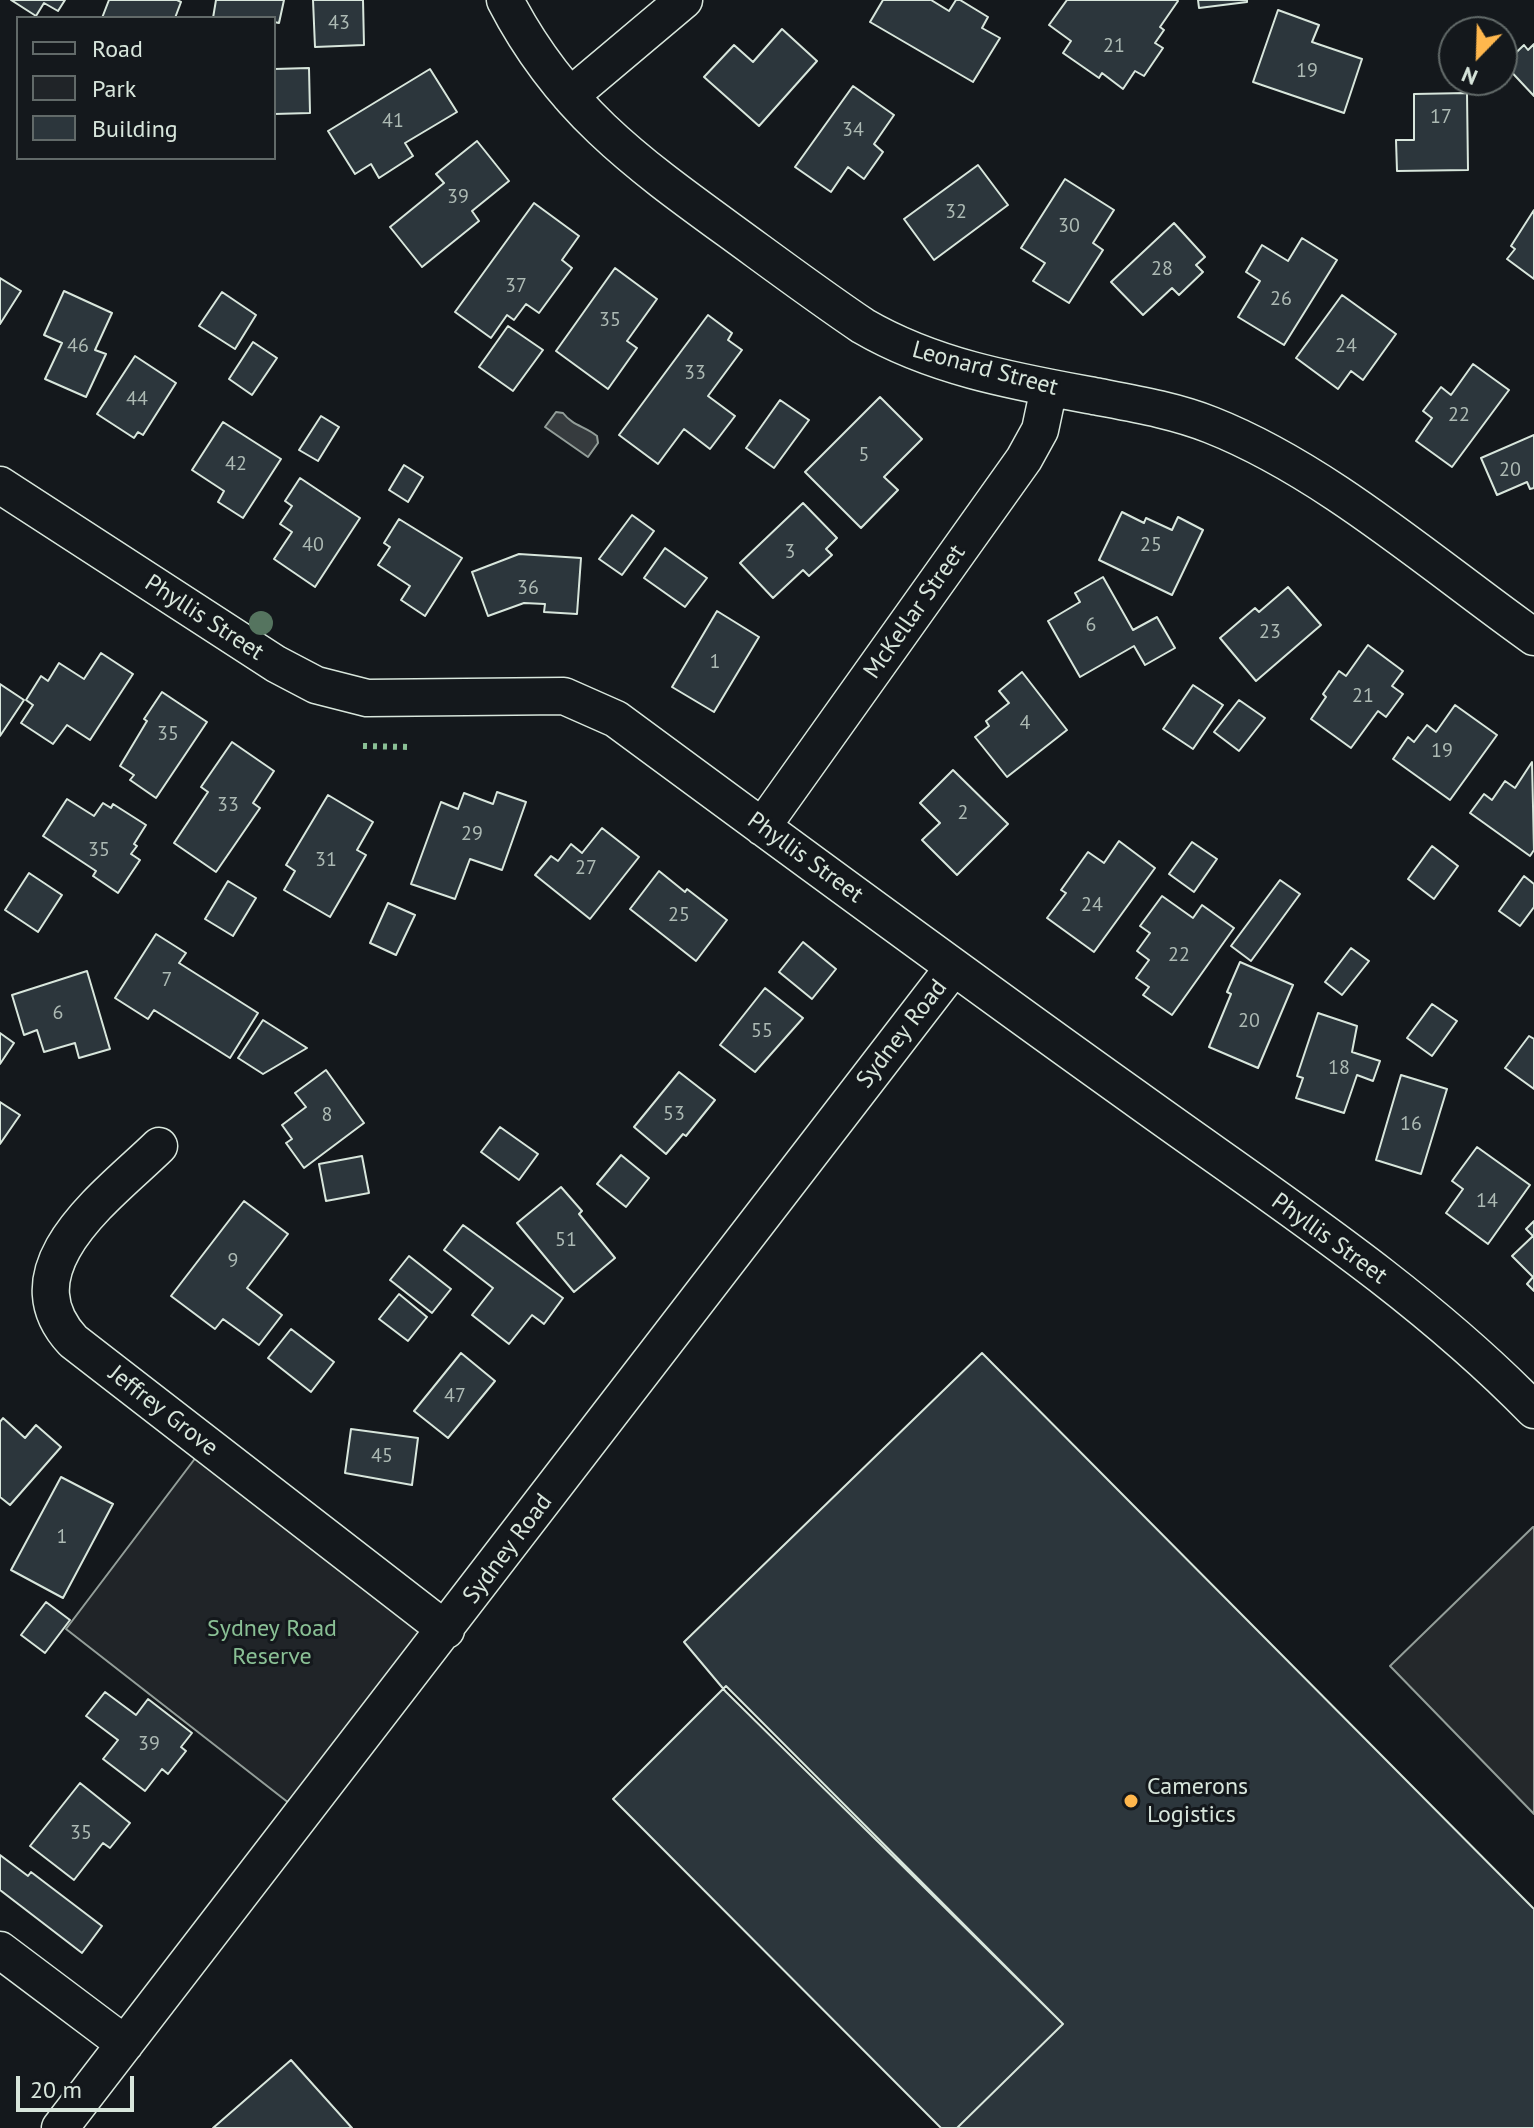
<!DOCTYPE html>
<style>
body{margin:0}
#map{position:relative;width:1534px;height:2128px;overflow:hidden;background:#14181c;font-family:"PT Sans",sans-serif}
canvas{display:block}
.legend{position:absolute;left:16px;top:16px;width:260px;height:144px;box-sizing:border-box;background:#14181c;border:2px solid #626a69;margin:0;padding:10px 14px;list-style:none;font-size:24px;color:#d8e6dc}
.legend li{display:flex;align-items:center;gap:16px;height:40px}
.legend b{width:40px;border:2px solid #626a69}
.north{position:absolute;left:1438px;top:16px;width:80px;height:80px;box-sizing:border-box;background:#14181c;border:2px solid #626a69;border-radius:50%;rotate:203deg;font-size:22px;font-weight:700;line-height:32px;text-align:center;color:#d8e6dc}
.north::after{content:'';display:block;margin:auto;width:28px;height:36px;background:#ffb74d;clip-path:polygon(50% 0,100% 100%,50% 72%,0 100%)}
.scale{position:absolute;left:16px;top:2076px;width:118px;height:36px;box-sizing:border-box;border:4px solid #d8e6dc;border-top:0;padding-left:10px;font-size:24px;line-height:28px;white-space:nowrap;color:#d8e6dc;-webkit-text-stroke:6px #14181c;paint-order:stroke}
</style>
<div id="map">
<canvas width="1534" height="2128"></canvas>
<ul class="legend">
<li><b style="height:10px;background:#14181c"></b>Road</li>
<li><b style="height:22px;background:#202428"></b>Park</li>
<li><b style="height:22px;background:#2c363c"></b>Building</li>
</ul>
<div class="north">N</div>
<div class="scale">20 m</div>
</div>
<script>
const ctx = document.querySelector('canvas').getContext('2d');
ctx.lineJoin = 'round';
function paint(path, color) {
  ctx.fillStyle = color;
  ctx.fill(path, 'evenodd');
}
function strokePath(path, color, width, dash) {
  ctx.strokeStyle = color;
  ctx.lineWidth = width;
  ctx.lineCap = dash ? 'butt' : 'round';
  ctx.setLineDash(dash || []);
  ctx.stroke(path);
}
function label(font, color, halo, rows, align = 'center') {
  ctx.font = font + ' "PT Sans",sans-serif';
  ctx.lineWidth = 6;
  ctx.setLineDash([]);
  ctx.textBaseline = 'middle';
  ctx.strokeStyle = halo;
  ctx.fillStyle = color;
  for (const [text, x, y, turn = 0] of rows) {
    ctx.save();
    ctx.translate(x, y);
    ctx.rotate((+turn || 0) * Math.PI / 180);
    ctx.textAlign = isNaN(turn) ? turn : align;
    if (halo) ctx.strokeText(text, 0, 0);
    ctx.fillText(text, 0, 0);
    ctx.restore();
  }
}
const green = new Path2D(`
 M206 1444 446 1630 303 1814 66 1629Z`);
paint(green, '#202428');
strokePath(green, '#939e99', 2);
const parking = new Path2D(`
 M1533 1527H1534V1814L1390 1666Z`);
paint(parking, '#24282b');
strokePath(parking, '#939e99', 2);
const water = new Path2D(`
 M556 412 563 413C573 426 585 426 597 436L598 443 588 457 545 427Z`);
paint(water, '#363b3e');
strokePath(water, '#939e99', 2);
const building = new Path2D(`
 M11 0H65L58 11 44 3 36 16Z
 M109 0H177L181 2 175 18H102Z
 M216 0H284L279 23 274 22V18H213Z
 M313 0H363L364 45 315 47Z
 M883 0H931L949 11 956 0H960L988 17 982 28 1000 38 973 82 870 22Z
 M1067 0H1177L1178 1 1160 27 1164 30 1155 43 1163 48 1144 76 1135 71 1123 89 1102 73 1099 78 1063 53 1071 41 1049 25Z
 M1198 0H1247V2L1199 8Z
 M1278 10 1319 25 1312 42 1362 59 1344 113 1253 82Z
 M782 29 817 61 759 126 704 77 734 45 753 62Z
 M1534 44V96L1504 64 1524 45 1528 50Z
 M309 68 310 113 274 114V69Z
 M430 69 457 112 405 143 413 156 379 178 371 164 355 174 328 131Z
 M853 86 894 115 874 144 883 152 864 179 848 167 831 192 795 167Z
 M1467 93 1468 170 1397 171 1396 140H1414V94Z
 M477 141 509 181 472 211 479 221 422 267 390 227 444 183 436 174Z
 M978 165 1008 205 934 260 904 219Z
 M1065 179 1114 210 1093 243 1103 250 1069 303 1033 281 1045 263 1021 248Z
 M534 203 579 236 562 260 572 268 539 313 526 304 514 320 507 315 491 338 455 312Z
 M1534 210V279L1507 259 1515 249 1511 246Z
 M1174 223 1205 257 1196 265 1203 272 1179 295 1172 288 1143 315 1111 282Z
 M1302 238 1337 260 1284 345 1238 317 1260 281 1246 272 1262 245 1288 261Z
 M615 268 657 299 627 341 637 348 608 389 556 351Z
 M0 278 21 291 0 324Z
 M64 291 112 313 95 350 106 354 86 397 45 379 62 343 44 335Z
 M222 292 256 315 235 349 199 326Z
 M1342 295 1396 334 1363 380 1351 371 1338 389 1296 358Z
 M708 315 732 333 728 340 742 350 708 396 735 416 710 449 684 429 658 464 619 435Z
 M508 326 543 350 513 391 479 367Z
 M253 342 277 358 252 395 229 379Z
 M135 356 176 383 143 435 138 432 134 438 97 414Z
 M1473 364 1509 390 1452 467 1416 441 1432 418 1423 411 1441 387 1451 395Z
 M880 397 922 439 884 477 898 490 861 528 805 472Z
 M780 400 809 420 774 468 746 448Z
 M321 416 339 427 318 461 299 450Z
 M223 422 281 459 243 518 218 502 224 491 192 470Z
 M1534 435V488L1530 489 1527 482 1497 495 1481 458Z
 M404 465 423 477 408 502 389 490Z
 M300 478 360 518 315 587 274 559 292 532 280 524 292 506 285 501Z
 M803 503 837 538 826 549 832 555 809 576 803 570 773 598 740 563Z
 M1122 512 1144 523 1146 518 1172 530 1178 517 1203 530 1172 595 1099 560Z
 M632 515 654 531 622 575 599 559Z
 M399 519 462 558 425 616 401 600 410 586 378 565 390 547 384 543Z
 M665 548 707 578 685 607 644 578Z
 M519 554 581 558 577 614 544 612 545 604 524 603 488 616 472 572Z
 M1103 577 1133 630 1157 617 1175 648 1145 665 1134 646 1080 677 1048 621 1080 602 1075 593Z
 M1288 587 1321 625 1256 681 1220 638 1255 608 1259 612Z
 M717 611 759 637 714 712 672 687Z
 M1368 645 1403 671 1392 686 1403 694 1386 717 1378 711 1351 748 1311 719 1326 697 1323 694 1339 671 1346 676Z
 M101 653 133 674 90 740 67 725 53 744 21 723 33 705 26 700 41 676 48 681 59 663 84 679Z
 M1022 672 1067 730 1007 777 975 737 989 726 986 721 1009 703 999 691Z
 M0 684 24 700 0 736Z
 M1193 685 1223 705 1193 749 1163 729Z
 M162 692 207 722 156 798 130 780 134 775 120 766 147 721 144 719Z
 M1239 700 1265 718 1239 751 1214 732Z
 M1455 705 1497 735 1450 800 1393 759 1408 737 1414 742 1427 725 1436 732Z
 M232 742 274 771 253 803 260 808 216 872 174 843 208 792 201 787Z
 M1532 762 1534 850 1530 856 1470 813 1484 794 1492 800 1505 781 1515 788Z
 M953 770 1008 824 957 875 922 840 940 823 920 803Z
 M497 792 526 802 502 870 470 859 455 899 411 884 441 802 458 809 464 793 493 804Z
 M328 795 373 822 357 850 366 855 330 917 284 890 295 871 286 865Z
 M67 799 94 816 103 803 111 808 113 804 146 825 134 844 137 846 131 854 140 860 118 893 93 876 96 871 43 836Z
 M602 828 639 857 590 919 535 875 551 856 558 861 571 844 582 853Z
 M1119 841 1155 868 1094 952 1047 918 1066 893 1061 890 1088 852 1104 863Z
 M1192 842 1217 859 1194 892 1169 874Z
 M1432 846 1458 866 1434 899 1408 879Z
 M659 871 685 892 687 889 727 920 696 961 630 909Z
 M29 873 62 895 38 932 5 910Z
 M1524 876 1534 884V907L1520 926 1499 911Z
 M1280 880 1300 894 1251 961 1231 946Z
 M228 881 256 898 233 936 205 919Z
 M1162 896 1193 918 1202 905 1234 928 1172 1015 1143 995 1149 987 1136 978 1149 960 1137 951 1150 933 1140 926Z
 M388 903 415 915 396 955 370 943Z
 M156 934 186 953 179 963 258 1013 230 1058 154 1010 148 1019 115 998Z
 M803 942 836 969 812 999 779 972Z
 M1351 948 1369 961 1342 995 1325 982Z
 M1240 962 1293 985 1258 1068 1209 1047 1231 994 1227 992Z
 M87 971 110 1049 79 1058 75 1043 44 1052 37 1030 24 1035 12 995Z
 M765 988 803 1018 755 1072 720 1045Z
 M1432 1004 1457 1021 1432 1056 1407 1038Z
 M1318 1013 1357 1026 1352 1052 1380 1061 1373 1081 1357 1075 1344 1113 1296 1098 1303 1078 1297 1076Z
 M263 1020 307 1048 263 1074 238 1058Z
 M0 1033 14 1043 0 1064Z
 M1529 1036 1534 1039V1089L1505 1068Z
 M326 1070 364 1123 304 1168 286 1143 292 1139 282 1125 306 1107 295 1093Z
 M679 1072 715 1100 686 1136 683 1134 666 1154 634 1127Z
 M1401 1075 1447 1089 1421 1174 1376 1160Z
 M0 1102 20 1115 0 1144Z
 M500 1127 538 1154 519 1180 481 1152Z
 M1477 1147 1530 1185 1488 1244 1446 1213 1463 1189 1452 1181Z
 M621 1155 649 1178 626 1207 597 1184Z
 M362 1156 369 1193 326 1201 319 1164Z
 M561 1187 582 1211 579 1214 615 1258 574 1292 517 1223Z
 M244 1201 288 1234 247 1288 282 1315 259 1345 223 1319 215 1329 171 1296Z
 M1534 1221V1291L1527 1284 1533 1277 1512 1256 1533 1236 1526 1229Z
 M463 1225 563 1298 544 1324 532 1315 509 1344 472 1315 493 1288 444 1250Z
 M409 1256 451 1289 432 1313 390 1280Z
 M399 1294 427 1317 408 1341 379 1319Z
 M291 1329 334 1362 311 1392 268 1358Z
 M461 1353 495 1381 448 1438 414 1411Z
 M982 1353 1534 1909V2128H957L1063 2024 726 1692 684 1642Z
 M3 1418 25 1438 36 1425 61 1447 10 1505 0 1497V1422Z
 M351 1429 418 1438 412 1485 345 1473Z
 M61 1477 113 1504 63 1598 11 1570Z
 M46 1602 70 1620 45 1653 21 1635Z
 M726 1686 1063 2024 957 2128H941L613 1799Z
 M105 1692 136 1715 148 1699 192 1733 181 1747 186 1751 168 1774 162 1769 145 1791 103 1759 118 1740 86 1716Z
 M80 1783 130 1823 110 1848 103 1843 74 1880 30 1846Z
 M0 1855 28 1876 31 1872 102 1926 82 1953 0 1890Z
 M291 2060 352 2128H213Z`);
paint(building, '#2c363c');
strokePath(building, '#d8e6dc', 2);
const street = new Path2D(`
 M505 0C560 107 634 161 729 230 773 262 817 295 863 326 935 368 1018 382 1099 397 1136 404 1176 411 1211 425 1325 470 1434 566 1534 637
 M570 96 684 0
 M0 485 276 664 316 685 367 698 564 696 616 719C788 846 960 973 1134 1097 1271 1196 1416 1289 1534 1410
 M762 827 1024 459 1040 430 1049 388
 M159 1146C110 1194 5 1268 73 1341L446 1630
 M0 1950 125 2044
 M60 2128 953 968`);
strokePath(street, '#d8e6dc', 39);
strokePath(street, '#14181c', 36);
strokePath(new Path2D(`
 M363 746 409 747`), '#8ac095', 6, [4, 6]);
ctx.fillStyle = '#55745f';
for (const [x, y] of [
 [261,623]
]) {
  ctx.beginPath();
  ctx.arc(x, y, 12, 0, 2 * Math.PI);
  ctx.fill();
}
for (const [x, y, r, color] of [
 [1131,1801,8,"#ffb74d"]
]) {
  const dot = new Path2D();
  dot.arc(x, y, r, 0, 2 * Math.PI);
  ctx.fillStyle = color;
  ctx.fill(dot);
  strokePath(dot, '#14181c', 3);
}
label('20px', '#adbab4', null, [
 ["43",339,23],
 ["21",1114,46],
 ["19",1307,71],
 ["17",1441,117],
 ["41",393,121],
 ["34",853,130],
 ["39",458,197],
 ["32",956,212],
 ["30",1069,226],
 ["28",1162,269],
 ["37",516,286],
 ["26",1281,299],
 ["35",610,320],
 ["46",78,346],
 ["24",1346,346],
 ["33",695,373],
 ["44",137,399],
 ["22",1459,415],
 ["5",864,455],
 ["42",236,464],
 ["20",1510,470],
 ["40",313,545],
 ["25",1151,545],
 ["3",790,552],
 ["36",528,588],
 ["6",1091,625],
 ["23",1270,632],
 ["1",715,662],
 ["21",1363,696],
 ["4",1025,723],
 ["35",168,734],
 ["19",1442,751],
 ["33",228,805],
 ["2",963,813],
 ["29",472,834],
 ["35",99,850],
 ["31",326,860],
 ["27",586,868],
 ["24",1092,905],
 ["25",679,915],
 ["22",1179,955],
 ["7",167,980],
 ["6",58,1013],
 ["20",1249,1021],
 ["55",762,1031],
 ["18",1339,1068],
 ["53",674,1114],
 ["8",327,1115],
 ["16",1411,1124],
 ["14",1487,1201],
 ["51",566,1240],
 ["9",233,1261],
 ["47",455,1396],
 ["45",382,1456],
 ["1",62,1537],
 ["39",149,1744],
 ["35",81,1833]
]);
label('24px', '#d8e6dc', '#14181c', [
 ["Leonard Street",985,369,15],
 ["McKellar Street",915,612,-55],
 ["Phyllis Street",204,618,33],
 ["Phyllis Street",805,858,36],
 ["Sydney Road",902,1034,-52],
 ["Phyllis Street",1329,1239,36],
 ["Jeffrey Grove",163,1411,38],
 ["Sydney Road",508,1549,-53]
]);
label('24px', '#8ac095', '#14181c', [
 ["Sydney Road",272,1629],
 ["Reserve",272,1657]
]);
label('24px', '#d8e6dc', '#14181c', [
 ["Camerons",1147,1787],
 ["Logistics",1147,1815]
], 'left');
</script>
